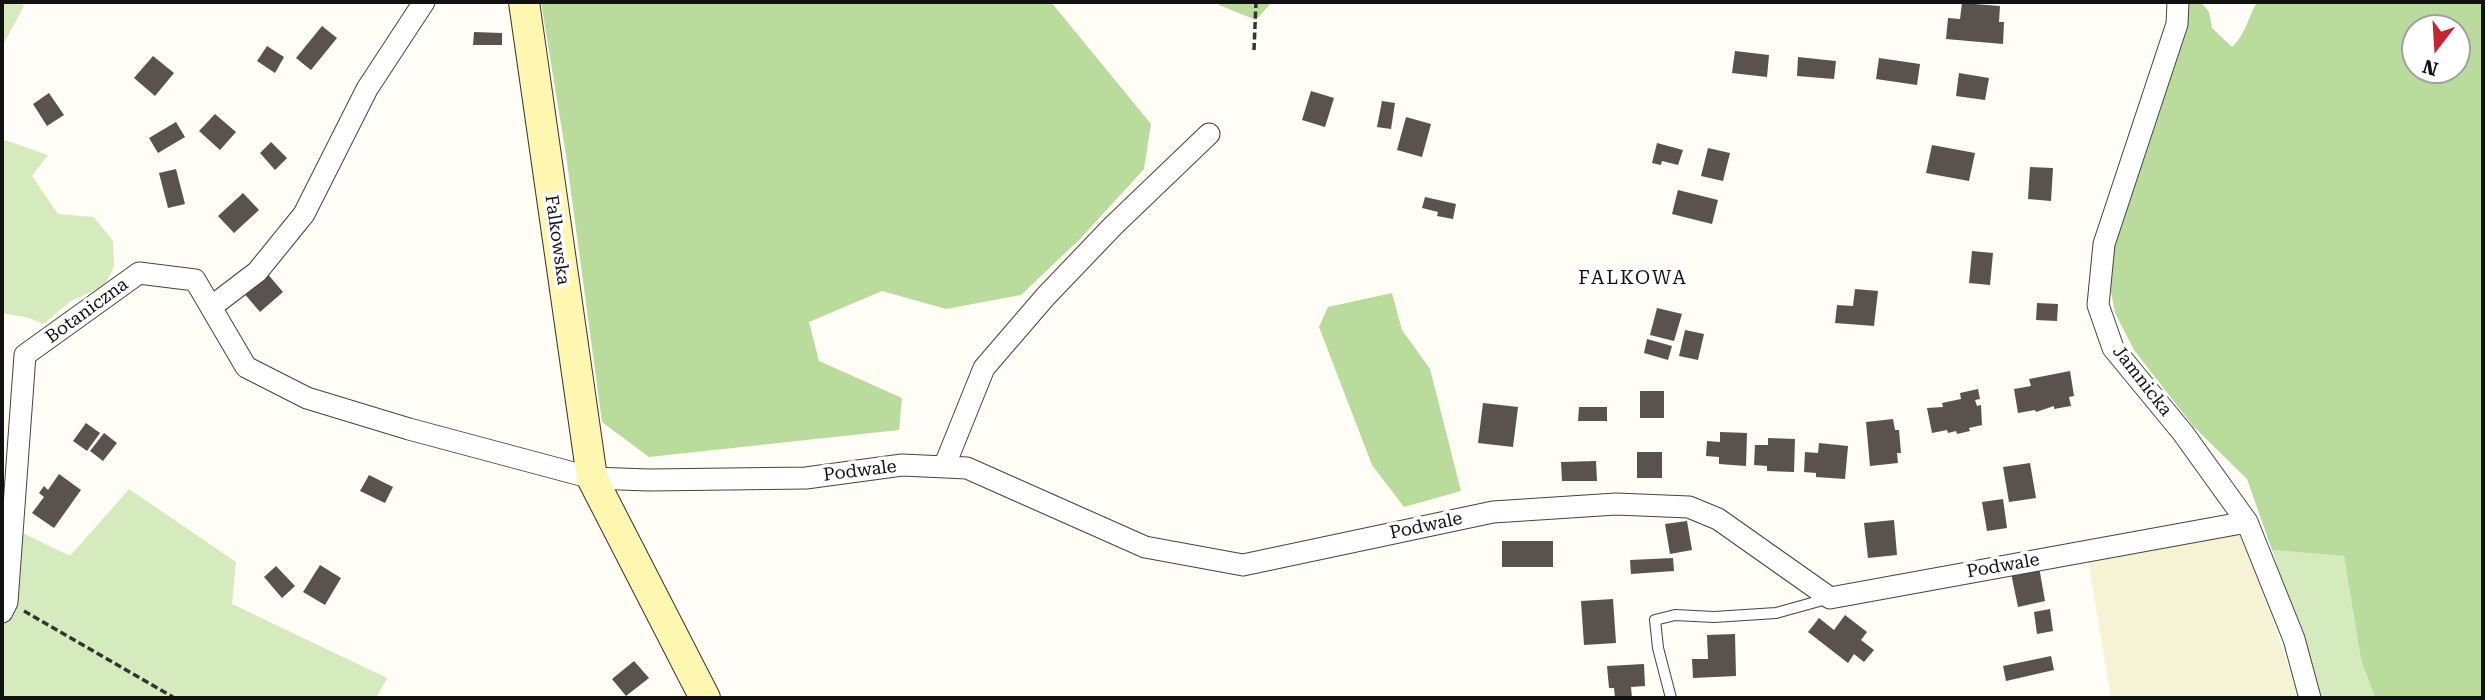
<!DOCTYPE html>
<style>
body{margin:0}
#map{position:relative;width:2485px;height:700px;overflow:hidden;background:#fffdf5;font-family:"Roboto Serif",serif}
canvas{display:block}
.frame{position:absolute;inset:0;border:4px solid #111;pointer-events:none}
.north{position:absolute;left:2401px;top:14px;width:70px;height:70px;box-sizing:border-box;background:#fff;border:2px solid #a0a0a0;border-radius:50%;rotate:197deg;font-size:19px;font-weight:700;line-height:28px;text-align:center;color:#111}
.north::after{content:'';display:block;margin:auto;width:24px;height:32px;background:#c4262e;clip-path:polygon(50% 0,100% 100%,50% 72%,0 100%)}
</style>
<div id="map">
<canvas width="2485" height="700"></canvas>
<div class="frame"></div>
<div class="north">N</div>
</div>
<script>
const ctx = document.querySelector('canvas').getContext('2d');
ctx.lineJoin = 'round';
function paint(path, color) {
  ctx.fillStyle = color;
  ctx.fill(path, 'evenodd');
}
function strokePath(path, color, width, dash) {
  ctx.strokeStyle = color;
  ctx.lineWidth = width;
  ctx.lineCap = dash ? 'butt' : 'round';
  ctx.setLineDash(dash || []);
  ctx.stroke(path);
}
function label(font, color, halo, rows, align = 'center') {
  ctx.font = font + ' "Roboto Serif",serif';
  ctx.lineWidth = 7;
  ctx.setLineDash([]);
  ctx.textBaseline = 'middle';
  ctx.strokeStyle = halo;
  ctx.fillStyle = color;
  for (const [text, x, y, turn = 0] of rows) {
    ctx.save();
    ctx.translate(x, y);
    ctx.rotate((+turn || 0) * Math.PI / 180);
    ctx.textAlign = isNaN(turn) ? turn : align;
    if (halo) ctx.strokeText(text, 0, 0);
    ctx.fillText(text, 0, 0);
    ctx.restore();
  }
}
paint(new Path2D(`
 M2236 532 2245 538 2299 698H2111L2088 560Z`), '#f6f3d4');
paint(new Path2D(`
 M2 2H20L24 6 2 47Z
 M2 139 48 155 32 176 58 214 94 217 113 241 114 267 104 286 71 301 43 324 29 318 2 313Z
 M129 489 236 562 232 604 387 678 376 698H2V523L70 556Z
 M2272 550 2344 556 2361 660 2375 698H2320Z`), '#d5ebbd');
paint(new Path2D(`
 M541 2H1051L1151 124 1144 169 1081 238 1021 295 946 309 882 291 809 322 819 361 902 398 899 430 649 457 602 422 566 155Z
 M1219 2H1272L1256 20 1219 5Z
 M2188 2H2201L2209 12 2212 28 2232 47C2244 37 2249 16 2257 2H2483V698H2375L2361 660 2344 556 2272 550 2247 479 2193 426 2134 350 2115 313 2109 281 2115 230ZM2415 28H2457V70H2415Z
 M1392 293 1402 330 1430 369 1461 491 1404 507 1372 465 1319 327 1328 307Z`), '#b9dc9c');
paint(new Path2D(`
 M1962 3 2000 6 1999 22H2004L2003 44 1946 39 1948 18 1960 19Z
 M322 26 337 38 311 70 296 58Z
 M474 32 502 33V45H473Z
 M267 46 284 57 275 73 257 61Z
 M1735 51 1769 55 1767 77 1732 73Z
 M153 56 174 73 155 96 134 78Z
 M1798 57 1836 61 1834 79 1797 76Z
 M1879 58 1920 64 1917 85 1876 79Z
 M1959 73 1989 78 1985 100 1956 96Z
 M1311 91 1334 98 1325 127 1302 120Z
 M49 93 64 115 47 126 33 104Z
 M1382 101 1395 103 1391 129 1377 127Z
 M215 114 236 132 220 150 199 131Z
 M1406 117 1431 124 1422 157 1397 150Z
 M176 122 185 137 158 153 149 138Z
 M271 142 287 158 275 170 260 153Z
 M1657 143 1683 150 1678 165 1662 161 1661 165 1652 163Z
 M1932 145 1975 153 1969 181 1926 173Z
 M1708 148 1730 153 1723 181 1701 176Z
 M2030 167 2053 168 2051 201 2028 199Z
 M176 169 185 204 168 208 159 173Z
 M1678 190 1718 200 1712 224 1672 214Z
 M243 193 259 210 234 233 218 216Z
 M1425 197 1456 204 1453 219 1437 216 1438 212 1422 208Z
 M1972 251 1993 253 1990 285 1969 283Z
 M266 272 283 292 260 312 243 292Z
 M1855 289 1878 291 1874 326 1835 323 1837 305 1853 306Z
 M2037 303 2058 304 2057 321 2036 320Z
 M1657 308 1682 314 1674 341 1650 335Z
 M1685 330 1704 334 1698 360 1679 356Z
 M1647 339 1672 346 1668 360 1644 353Z
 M2070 371 2074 396 2069 397 2071 406 2054 409V406L2036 412 2035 410 2018 413 2014 389 2031 386 2029 379Z
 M1978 389 1980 399 1975 400 1977 406 1981 405 1982 425 1969 428 1970 431 1957 434 1956 431 1948 433 1947 430 1932 433 1927 408 1943 407 1942 403 1961 399 1960 393Z
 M1640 391H1664V418H1640Z
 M1483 403 1518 407 1513 447 1478 443Z
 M1579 407H1607V421H1578Z
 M1893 419 1895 430H1899L1901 453H1897L1898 463 1870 466 1866 422Z
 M86 423 100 433 87 451 73 441Z
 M1720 432 1747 433 1746 466 1719 464V457L1706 456 1707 441 1720 442Z
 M104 433 117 443 103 461 90 451Z
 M1768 438 1795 439 1794 472 1767 471V466L1754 465 1755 445H1768Z
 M1819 443 1848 446 1845 479 1816 477V473L1804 472 1805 452 1818 453Z
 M1637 452H1662V478H1637Z
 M1596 461 1597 481H1562L1561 462Z
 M2030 463 2036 498 2009 502 2003 467Z
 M59 474 81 490 54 528 32 513 44 497 39 493 44 486 48 490Z
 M369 475 393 487 385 503 360 491Z
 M2003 499 2007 528 1987 531 1982 502Z
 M1894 520 1897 555 1868 558 1864 523Z
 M1687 521 1692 550 1670 554 1665 524Z
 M1502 541H1553V567H1502Z
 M1673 558 1674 571 1631 574 1630 560Z
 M320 565 341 578 325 605 303 592Z
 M276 566 295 586 282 598 264 577Z
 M2039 567 2045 601 2018 607 2011 573Z
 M1613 599 1616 643 1584 645 1581 601Z
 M2050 609 2053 631 2037 634 2034 612Z
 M1845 615 1867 632 1861 640 1874 650 1864 662 1854 654 1848 663 1808 632 1819 618 1834 630Z
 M1735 634 1736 676 1693 678 1692 659H1708L1707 635Z
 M2051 656 2054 670 2006 681 2003 666Z
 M634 661 649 678 626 696 612 679Z
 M1644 664 1645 686 1631 687 1632 698H1615L1614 688H1609L1607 666Z`), '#5a524d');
const lane = new Path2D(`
 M1671 698 1658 648 1655 620 1675 615 1714 617 1776 613 1830 598`);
const street = new Path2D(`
 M2178 2 2177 24 2104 244 2098 305 2113 348 2183 433 2247 522 2294 639 2310 698
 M211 307 257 272 304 214 367 89 424 2
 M944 467 984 368 1046 296 1113 226 1209 134
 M2 612 7 602 25 355 139 273 195 280 246 367 307 398 409 429 592 478 649 480 806 478 902 465 967 468 1145 547 1243 565 1493 512 1616 504 1689 507 1718 519 1830 598 2247 522`);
const secondary = new Path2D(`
 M524 2 592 478 705 698`);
strokePath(lane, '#444', 12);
strokePath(street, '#444', 23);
strokePath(secondary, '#333', 32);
strokePath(new Path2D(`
 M1254 50 1256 2
 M24 611 173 697`), '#333', 3.5, [7, 3.5]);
strokePath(lane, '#fff', 10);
strokePath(street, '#fff', 21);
strokePath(secondary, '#fff6b0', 30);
label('18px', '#111', '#fff', [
 ["Falkowska",557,240,82],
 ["Botaniczna",87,311,-36],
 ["Jamnicka",2142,381,52],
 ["Podwale",860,471,-7],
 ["Podwale",1426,526,-12],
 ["Podwale",2003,566,-10]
]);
ctx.letterSpacing = '2px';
label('19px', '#111', '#fff', [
 ["FALKOWA",1633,278]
]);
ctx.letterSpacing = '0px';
</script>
